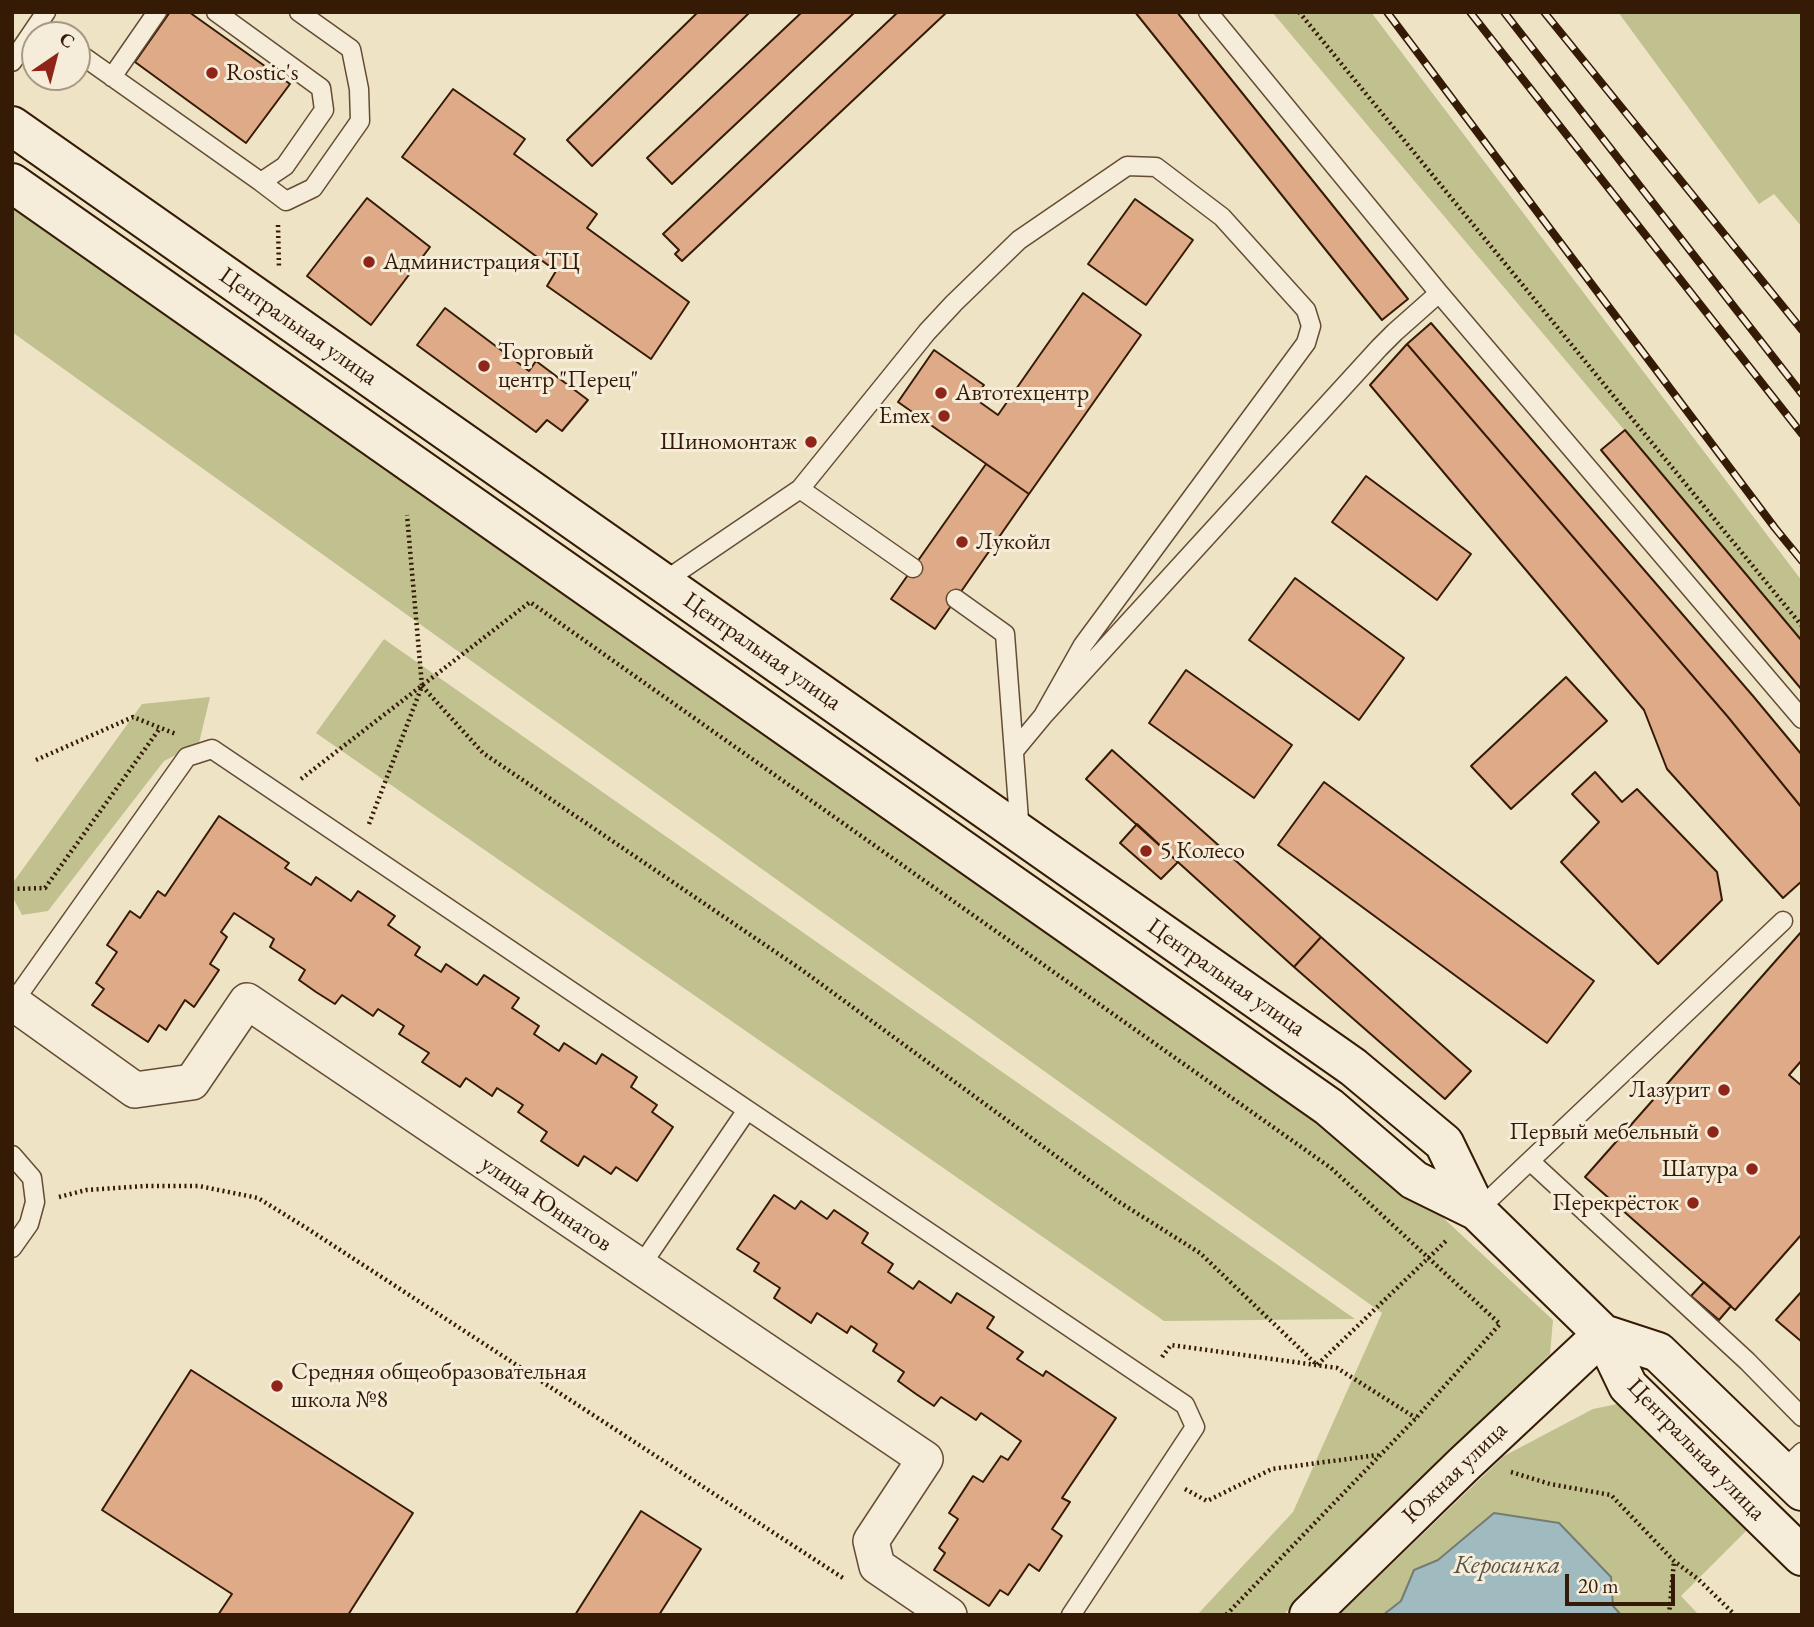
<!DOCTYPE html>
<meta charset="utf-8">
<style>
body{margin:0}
#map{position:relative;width:1814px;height:1627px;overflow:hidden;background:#efe3c5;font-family:"EB Garamond",serif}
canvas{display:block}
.frame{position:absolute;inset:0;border:14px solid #351a05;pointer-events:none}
.north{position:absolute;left:21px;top:21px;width:70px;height:70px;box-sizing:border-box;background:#f5edd9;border:2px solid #a89984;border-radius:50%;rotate:35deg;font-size:19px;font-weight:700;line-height:28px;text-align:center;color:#351a05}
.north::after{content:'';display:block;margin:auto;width:24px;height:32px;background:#8f2418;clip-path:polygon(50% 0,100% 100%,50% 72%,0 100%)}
.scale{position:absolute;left:1565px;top:1574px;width:110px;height:32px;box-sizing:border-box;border:4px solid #351a05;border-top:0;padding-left:9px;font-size:21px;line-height:24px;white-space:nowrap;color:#351a05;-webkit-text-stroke:5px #f5edd9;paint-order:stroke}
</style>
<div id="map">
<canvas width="1814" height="1627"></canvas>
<div class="frame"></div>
<div class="north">С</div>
<div class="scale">20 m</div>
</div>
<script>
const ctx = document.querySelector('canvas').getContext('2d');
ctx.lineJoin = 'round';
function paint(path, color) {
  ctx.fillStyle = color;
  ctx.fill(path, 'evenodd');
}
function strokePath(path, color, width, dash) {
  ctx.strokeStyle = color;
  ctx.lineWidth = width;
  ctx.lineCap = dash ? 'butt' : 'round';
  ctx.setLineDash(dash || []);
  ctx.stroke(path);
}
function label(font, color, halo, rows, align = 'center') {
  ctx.font = font + ' "EB Garamond",serif';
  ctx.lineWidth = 6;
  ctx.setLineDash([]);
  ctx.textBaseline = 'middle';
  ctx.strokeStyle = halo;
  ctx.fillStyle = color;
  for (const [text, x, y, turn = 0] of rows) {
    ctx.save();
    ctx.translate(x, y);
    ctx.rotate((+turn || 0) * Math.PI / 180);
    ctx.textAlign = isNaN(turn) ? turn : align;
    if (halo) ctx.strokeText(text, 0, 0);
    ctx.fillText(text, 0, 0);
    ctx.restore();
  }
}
paint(new Path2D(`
 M1272 12H1371L1802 581V641Z
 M1618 12H1802V227L1774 194 1759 204Z
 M12 195 1410 1187 1553 1320 1550 1354 1283 1615H1197L1293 1512 1382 1313 12 332Z
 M384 639 1355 1319 1164 1321 316 733Z
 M210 697 199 743 164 761 48 911 22 915 12 896V884L142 704Z
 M1617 1404 1631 1406 1753 1524 1681 1596 1699 1615H1339L1504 1456 1593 1409Z`), '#c1c18f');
const water = new Path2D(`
 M1494 1513 1559 1523 1611 1577 1613 1606 1621 1615H1383L1401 1601 1414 1570 1438 1560Z`);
paint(water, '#9fbbc0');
strokePath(water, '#757b75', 2);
const building = new Path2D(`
 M170 12H189L290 84 246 143 135 62Z
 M698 12H750L592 166 567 140Z
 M802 12H855L672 184 647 158Z
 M898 12H947L682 261 675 254 679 250 663 234Z
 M1135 12H1177L1408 299 1382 320Z
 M453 89 525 139 514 154 597 214 587 228 689 302 651 359 547 286 556 271 402 157Z
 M367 198 430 247 371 325 307 276Z
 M1135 199 1193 240 1146 305 1088 264Z
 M1083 293 1141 335 1029 494 898 402 934 350 984 385 974 398 998 415Z
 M445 308 529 371 536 361 588 400 562 431 547 420 536 432 417 345Z
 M1431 323 1753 696 1802 755V808L1728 717 1407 344Z
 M1407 344 1728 717 1802 808V881L1783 898 1667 769 1644 710 1370 385Z
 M1625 430 1802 641V690L1601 450Z
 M986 464 1029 494 935 629 891 599Z
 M1366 476 1471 554 1437 600 1332 522Z
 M1295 578 1404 658 1359 720 1249 640Z
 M1186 670 1292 745 1254 798 1149 723Z
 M1566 677 1607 721 1511 809 1471 766Z
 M1112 750 1321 937 1294 967 1086 779Z
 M1595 772 1622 802 1637 789 1717 872 1722 900 1658 964 1561 862 1599 822 1572 794Z
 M1324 782 1594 981 1547 1043 1278 845Z
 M219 816 289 863 285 868 311 885 316 877 351 901 358 891 395 916 388 925 420 947 415 955 441 972 446 964 477 985 484 975 519 998 512 1008 539 1026 534 1034 559 1051 564 1043 596 1064 602 1054 637 1077 631 1087 657 1105 652 1112 673 1127 637 1181 616 1167 611 1174 584 1156 578 1166 541 1141 547 1132 518 1112 523 1105 497 1088 492 1096 466 1078 460 1087 422 1062 429 1053 399 1034 404 1026 378 1009 373 1016 342 995 335 1004 316 992 299 980 305 970 270 947 274 939 234 913 221 932 227 937 210 964 219 970 207 988 194 1007 185 1000 166 1030 159 1025 148 1042 92 1005 104 989 96 983 117 952 107 945 130 911 140 918 158 891 165 896Z
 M1137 824 1178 862 1161 879 1120 843Z
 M1802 931V1060L1789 1075 1802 1086V1234L1735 1310 1585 1177Z
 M1321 937 1471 1071 1445 1099 1294 967Z
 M774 1195 795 1209 801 1201 827 1219 834 1210 868 1233 862 1243 893 1264 888 1272 913 1289 919 1281 951 1303 957 1293 994 1317 987 1328 1023 1352 1017 1359 1043 1376 1046 1371 1116 1418 1062 1498 1070 1502 1052 1529 1062 1536 1039 1571 1029 1564 1008 1595 1000 1590 989 1606 934 1570 945 1553 939 1548 958 1519 949 1513 973 1476 983 1482 1001 1456 1008 1460 1021 1441 981 1413 976 1420 941 1397 934 1406 916 1394 898 1381 904 1372 873 1351 877 1344 851 1326 847 1333 817 1313 811 1323 774 1298 780 1288 754 1271 759 1263 737 1249Z
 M1704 1282 1731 1306 1719 1320 1691 1296Z
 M1802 1291V1342L1776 1320Z
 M191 1370 413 1513 348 1615H218L232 1594 102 1510Z
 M641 1511 701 1549 659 1615H575Z`);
paint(building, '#deaa87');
strokePath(building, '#351a05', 2);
const lane = new Path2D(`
 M1208 12 1439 293 1802 719
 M38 24 53 35
 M77 52 261 182 285 166 324 110 321 88 216 12
 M12 62 46 12
 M112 77 157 12
 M261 182 286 201 313 188 360 121 359 89 351 49 299 12
 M800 489 913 568
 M663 582 800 489 927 332 954 303 1019 240 1127 166 1156 167 1222 217 1306 310 1311 326 1306 343 1083 645 1043 716
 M956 599 1005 634 1020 833
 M1014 751 1043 716 1379 348 1395 332 1439 293
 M12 1004 187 757 212 749 1185 1405 1195 1427 1071 1615
 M12 1155 32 1178 35 1202 29 1224 12 1248
 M1530 1161 1747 1361 1802 1417
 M1477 1211 1783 921
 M640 1267 747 1110
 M1781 1472 1802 1452`);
const street = new Path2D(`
 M12 1002 135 1090 192 1082 247 1001 925 1459 871 1541 877 1566 949 1615`);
const secondary = new Path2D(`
 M12 126 1353 1067 1444 1143 1477 1211
 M12 183 1329 1107 1414 1180 1477 1211 1603 1334 1628 1386 1802 1556
 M1603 1334 1658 1352 1802 1491
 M1309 1615 1463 1465 1603 1334`);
strokePath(lane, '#644c35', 21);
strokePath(street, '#644c35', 38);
strokePath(secondary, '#351a05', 42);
strokePath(new Path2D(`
 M1299 12 1802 626
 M278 225 279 268
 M422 686 483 753 802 970 1116 1200 1200 1253 1317 1365 1448 1239
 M36 760 133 717 176 734
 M301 779 530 602 1331 1168 1500 1324 1416 1418 1226 1615
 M369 824 422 686 407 515
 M12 889 45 888 160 728
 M59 1197 86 1190 146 1186H199L258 1198 308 1229 843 1578
 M1162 1357 1171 1345 1337 1368 1416 1418
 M1511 1472 1550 1484 1611 1495 1674 1561 1698 1579 1735 1615
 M1185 1489 1207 1501 1272 1469 1378 1455
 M1669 1615 1674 1561`), '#351a05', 4.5, [2, 3.5]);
strokePath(lane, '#f5edd9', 18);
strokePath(street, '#f5edd9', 35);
strokePath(secondary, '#f5edd9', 38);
const rail = new Path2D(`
 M1387 12 1775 528 1802 561
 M1470 12 1802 434
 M1504 12 1802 394
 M1544 12 1802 330`);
strokePath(rail, '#351a05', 8);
strokePath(rail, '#f5edd9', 5, [16]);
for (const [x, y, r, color] of [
 [212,73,7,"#8f2418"],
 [369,262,7,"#8f2418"],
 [484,366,7,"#8f2418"],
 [941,393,7,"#8f2418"],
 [944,416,7,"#8f2418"],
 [811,442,7,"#8f2418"],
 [962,542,7,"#8f2418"],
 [1146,851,7,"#8f2418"],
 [1724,1090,7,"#8f2418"],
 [1713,1132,7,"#8f2418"],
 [1752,1169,7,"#8f2418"],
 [1693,1203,7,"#8f2418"],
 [277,1386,7,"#8f2418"]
]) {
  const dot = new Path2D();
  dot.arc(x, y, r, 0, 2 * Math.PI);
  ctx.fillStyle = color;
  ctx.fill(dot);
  strokePath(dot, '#f5edd9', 2.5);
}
label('24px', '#351a05', '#f5edd9', [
 ["Rostic's",226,73],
 ["Администрация ТЦ",383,262],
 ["Торговый",498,352],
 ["центр \"Перец\"",498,380],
 ["Автотехцентр",955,393],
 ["Emex",930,416,"right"],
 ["Шиномонтаж",797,442,"right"],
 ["Лукойл",976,542],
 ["5 Колесо",1160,851],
 ["Лазурит",1710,1090,"right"],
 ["Первый мебельный",1699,1132,"right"],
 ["Шатура",1738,1169,"right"],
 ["Перекрёсток",1679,1203,"right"],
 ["Средняя общеобразовательная",291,1372],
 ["школа №8",291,1400]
], 'left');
label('24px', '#351a05', '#f5edd9', [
 ["Центральная улица",298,327,35],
 ["Центральная улица",762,652,35],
 ["Центральная улица",1226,978,35],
 ["улица Юннатов",546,1204,34],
 ["Центральная улица",1696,1450,46],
 ["Южная улица",1455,1473,-44]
]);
label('italic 26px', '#5a5246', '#f5edd9', [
 ["Керосинка",1507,1566]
]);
</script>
